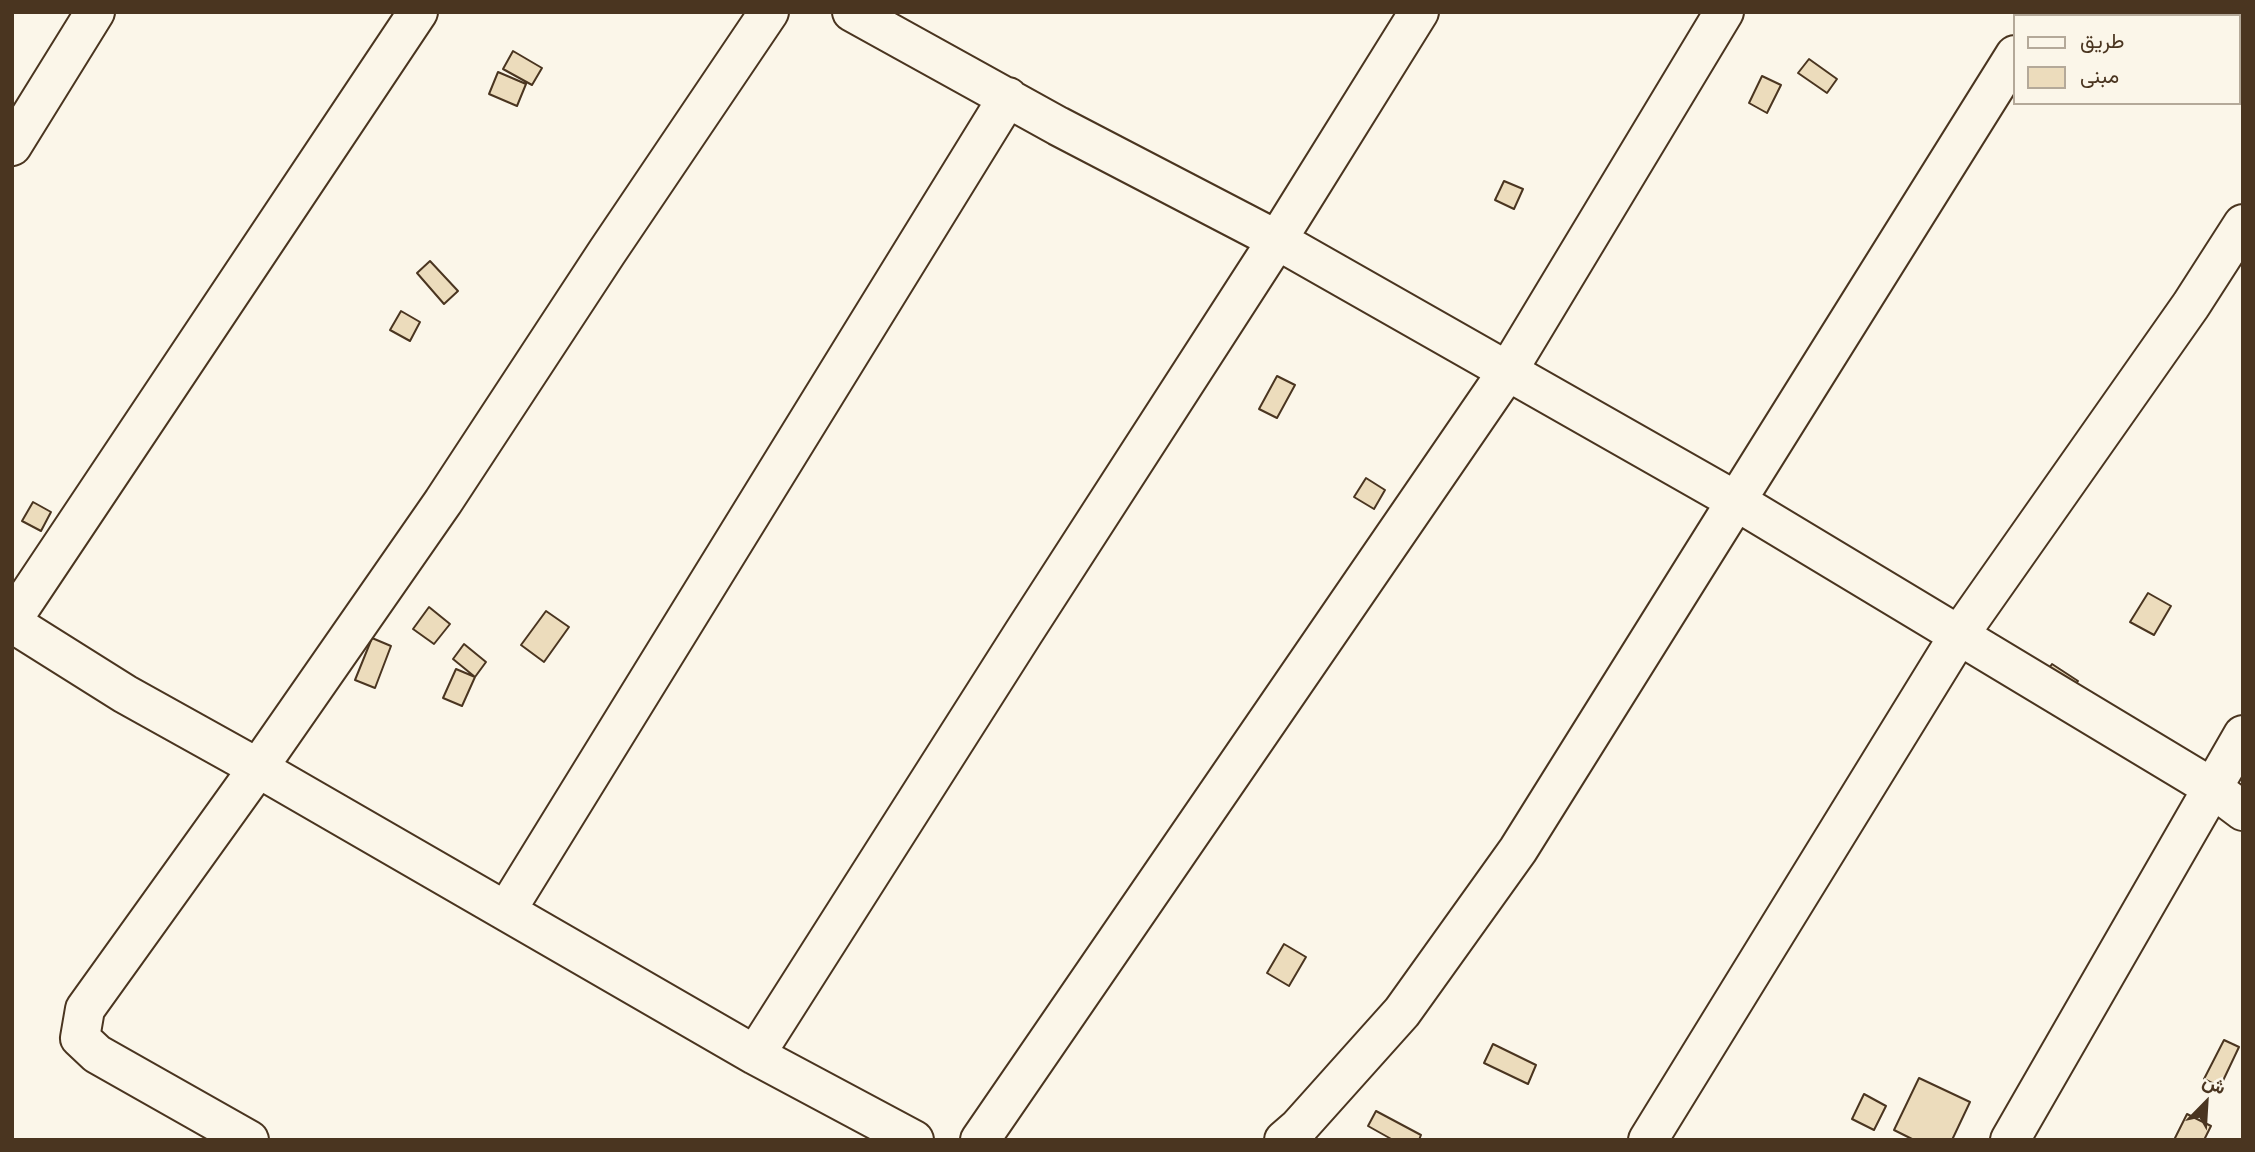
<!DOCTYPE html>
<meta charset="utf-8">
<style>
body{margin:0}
#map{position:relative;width:2255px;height:1152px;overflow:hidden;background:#fbf6e9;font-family:Quicksand,Vazirmatn,sans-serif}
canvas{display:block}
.frame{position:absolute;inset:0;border:14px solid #4a3520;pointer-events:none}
.legend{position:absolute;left:2013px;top:14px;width:228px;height:91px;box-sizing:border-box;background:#fbf6e9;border:2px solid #b4a999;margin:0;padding:9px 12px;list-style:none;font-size:21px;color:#4a3520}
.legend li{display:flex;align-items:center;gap:14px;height:35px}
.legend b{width:35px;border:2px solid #b4a999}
.north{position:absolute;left:2171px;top:1068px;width:70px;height:70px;-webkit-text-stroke:5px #fbf6e9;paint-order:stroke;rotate:24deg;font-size:19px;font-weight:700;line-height:28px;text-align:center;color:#4a3520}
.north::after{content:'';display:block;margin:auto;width:24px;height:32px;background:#4a3520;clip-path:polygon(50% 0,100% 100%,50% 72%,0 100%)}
</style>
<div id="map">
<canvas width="2255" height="1152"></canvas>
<div class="frame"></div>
<ul class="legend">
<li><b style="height:9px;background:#fbf6e9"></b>طريق</li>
<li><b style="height:19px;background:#ecdcbc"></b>مبنى</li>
</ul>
<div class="north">ش</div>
</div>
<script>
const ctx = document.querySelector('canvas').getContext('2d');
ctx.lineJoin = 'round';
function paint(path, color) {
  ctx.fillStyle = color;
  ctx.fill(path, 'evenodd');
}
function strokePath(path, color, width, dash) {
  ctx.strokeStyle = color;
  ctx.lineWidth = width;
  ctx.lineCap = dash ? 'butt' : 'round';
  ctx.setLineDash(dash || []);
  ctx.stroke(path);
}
const building = new Path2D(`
 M513 51 542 68 532 85 503 69Z
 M1809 59 1837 79 1827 93 1798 73Z
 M498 72 526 84 517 106 489 94Z
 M1762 76 1781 85 1767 113 1749 103Z
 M1504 181 1523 189 1514 209 1495 200Z
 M430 261 458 291 444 304 417 273Z
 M401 311 420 322 410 341 390 330Z
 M1277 376 1295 385 1277 418 1259 409Z
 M1366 478 1385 490 1374 509 1354 497Z
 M33 502 51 512 41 531 22 521Z
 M2148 593 2171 606 2154 635 2130 622Z
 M429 607 450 624 434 644 413 629Z
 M546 611 569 627 544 662 521 645Z
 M372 638 391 646 375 688 355 680Z
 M464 644 486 662 475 677 453 659Z
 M2052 664 2078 681 2067 697 2041 679Z
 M456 669 475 677 462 706 443 698Z
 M1284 944 1306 957 1289 986 1267 973Z
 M2224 1040 2239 1047 2220 1087 2204 1079Z
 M1493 1044 1536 1065 1528 1084 1484 1063Z
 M1919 1078 1970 1102 1952 1140H1914L1894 1130Z
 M1864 1094 1886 1106 1874 1130 1852 1119Z
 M1376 1111 1421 1135 1419 1140H1393L1368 1126Z
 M2187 1114 2211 1126 2204 1140H2174Z`);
paint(building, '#ecdcbc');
strokePath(building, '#4a3520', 2);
const minor = new Path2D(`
 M852 12 1058 126 1277 240 1736 501 2211 787 2243 811
 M2040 16 2042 12
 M12 146 95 12
 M12 620 418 12
 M12 623 125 694 258 768 755 1055 914 1140
 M506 911 1008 97
 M755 1055 1024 632 1277 240 1419 12
 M249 1140 97 1054 80 1038 85 1009 258 768 443 502 607 252 769 12
 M980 1140 1507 372 1724 12
 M1284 1140 1299 1127 1402 1012 1518 850 2015 55
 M1648 1140 1959 635 2191 305 2243 224
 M2010 1140 2243 735`);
strokePath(minor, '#4a3520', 42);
strokePath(minor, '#fbf6e9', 38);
</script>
